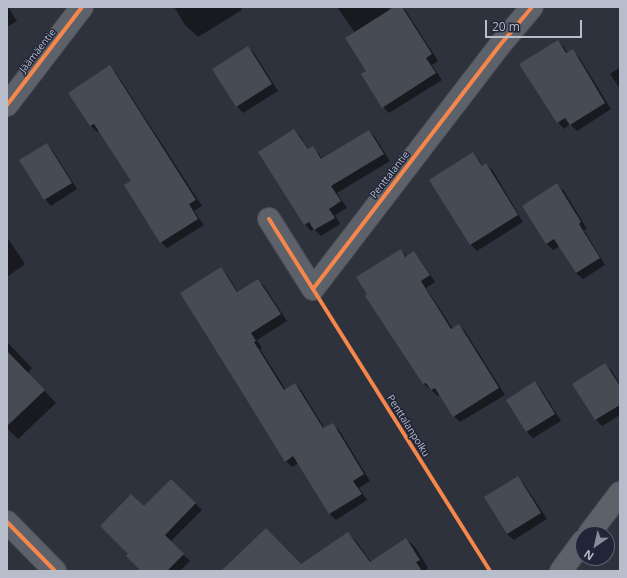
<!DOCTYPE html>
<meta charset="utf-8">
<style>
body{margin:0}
#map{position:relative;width:627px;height:578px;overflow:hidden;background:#2d323c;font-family:"Open Sans",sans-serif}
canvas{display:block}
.frame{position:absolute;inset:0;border:8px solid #b8bdcc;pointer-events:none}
.north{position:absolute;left:575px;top:526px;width:40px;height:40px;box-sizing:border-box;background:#202637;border:1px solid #5d6273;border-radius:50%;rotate:214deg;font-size:11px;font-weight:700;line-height:16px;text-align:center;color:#b8bdcc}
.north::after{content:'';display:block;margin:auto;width:14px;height:18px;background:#878c9a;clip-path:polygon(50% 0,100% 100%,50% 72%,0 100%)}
.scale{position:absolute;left:485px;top:20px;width:97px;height:18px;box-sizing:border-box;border:2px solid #b8bdcc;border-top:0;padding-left:5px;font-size:12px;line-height:14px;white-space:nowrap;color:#b8bdcc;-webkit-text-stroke:3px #202637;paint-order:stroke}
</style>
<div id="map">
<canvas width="627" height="578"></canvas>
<div class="frame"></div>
<div class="north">N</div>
<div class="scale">20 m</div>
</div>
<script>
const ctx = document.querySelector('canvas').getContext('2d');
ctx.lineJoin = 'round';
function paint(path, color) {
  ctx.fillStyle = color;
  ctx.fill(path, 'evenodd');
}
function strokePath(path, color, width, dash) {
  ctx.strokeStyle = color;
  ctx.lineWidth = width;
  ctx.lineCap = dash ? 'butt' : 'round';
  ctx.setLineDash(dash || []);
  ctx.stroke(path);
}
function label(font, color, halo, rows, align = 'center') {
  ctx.font = font + ' "Open Sans",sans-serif';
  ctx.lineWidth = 3;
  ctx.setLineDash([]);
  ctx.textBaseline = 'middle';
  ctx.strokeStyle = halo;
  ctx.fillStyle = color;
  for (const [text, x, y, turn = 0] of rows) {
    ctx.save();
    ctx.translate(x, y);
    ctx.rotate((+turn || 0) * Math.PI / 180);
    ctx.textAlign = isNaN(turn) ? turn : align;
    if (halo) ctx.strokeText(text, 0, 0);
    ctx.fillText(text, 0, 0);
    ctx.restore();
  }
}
paint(new Path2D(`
 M7 7H8L17 21 7 27Z
 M174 7H240L242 10 198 37 185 25Z
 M337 7H388L390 11 396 7H402L406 11 438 61 432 65 442 80 389 113 383 107 368 71 355 33Z
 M558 41 564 47 568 54 572 50 579 57 611 109 577 131 570 124 564 129 558 122Z
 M248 47 254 53 278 91 243 113 237 106 213 69Z
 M110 67 116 73 202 206 194 211 204 225 167 248 161 242 132 181 99 131 97 132 91 126 70 93Z
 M620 67V89L610 74Z
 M294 130 300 136 309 150 313 148 319 154 322 159 369 131 375 137 390 161 337 193 347 208 335 215 340 224 321 236 314 229 311 231 305 224Z
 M47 144 53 151 77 189 51 206 45 199Z
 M473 153 479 160 483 167 486 164 493 171 523 222 477 251 471 245 430 181Z
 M557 185 564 191 587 229 584 230 605 265 583 279 576 273 560 246 553 250 547 244 523 206Z
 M7 237 25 264 7 277Z
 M400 250 407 257 414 252 420 259 435 282 426 288 453 329 459 325 465 331 505 395 460 422 454 416 441 394 438 396 424 384 367 296Z
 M221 268 227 275 238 292 258 280 264 286 287 321 257 340 262 348 260 349 286 390 295 384 301 390 325 429 332 424 339 430 370 481 359 488 367 500 336 520 329 513 299 463 292 467 286 461Z
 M7 342 32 368 28 373 56 403 18 439 7 428Z
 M605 364 612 371 620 384V415L602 426 596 420 573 384Z
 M535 382 541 389 561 421 533 438 527 432 507 400Z
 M518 478 524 484 547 519 514 540 507 534Z
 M171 480 202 510 170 542 190 561 180 571H142L129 554 144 508Z
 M348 533 357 542 371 562 406 539 415 547 428 568 427 569 428 571H227L301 566Z`), '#0007');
paint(new Path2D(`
 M394 7H402L432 54 426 58 436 73 382 108 361 74 366 71 345 38Z
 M558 40 566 53 573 49 605 103 570 125 565 118 557 123 519 64Z
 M248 46 272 84 236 107 212 69Z
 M110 65 196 200 189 204 198 219 160 243 124 185 131 181 94 124 90 126 68 93Z
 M294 129 308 149 313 146 321 159 369 130 384 154 331 186 341 201 329 209 335 218 314 230 309 222 304 225 258 152Z
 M47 143 72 183 44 200 19 160Z
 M473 152 482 166 486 163 518 215 470 245 429 180Z
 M557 183 581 222 579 224 600 258 576 273 554 239 546 244 522 206Z
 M401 249 405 257 414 251 430 275 421 281 451 329 459 324 499 388 453 417 435 388 431 390 426 383 423 384 365 296 367 294 356 277Z
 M221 267 237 292 258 279 281 314 251 333 256 341 254 342 284 390 295 383 323 428 333 423 364 474 353 481 362 494 329 514 293 456 285 462 232 376 180 293Z
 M7 351 45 390 7 426Z
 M605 363 620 386V405L595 420 572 384Z
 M535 381 555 414 526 432 506 400Z
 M518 476 541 513 507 534 484 497Z
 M171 479 196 503 165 535 184 554 167 571H141L126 556 128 554 100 526 131 494 144 506Z
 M266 528 301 564 348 532 370 562 406 538 420 560 416 562 422 571H221Z`), '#474b54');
const minor = new Path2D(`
 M7 105 82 7
 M269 219 313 289 500 45 532 7
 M7 522 55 571
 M589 534 620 493
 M561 571 583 541`);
strokePath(minor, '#4b4e56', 24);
strokePath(minor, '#5d616a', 22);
strokePath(new Path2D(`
 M7 105 82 7
 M269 219 490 571
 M313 289 500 45 532 7
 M7 522 55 571`), '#f5874c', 4);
label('10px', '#b8bdcc', '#202637', [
 ["Jäämäentie",38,51,-52],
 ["Penttalantie",390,175,-52],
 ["Penttalanpolku",408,426,58]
]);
</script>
